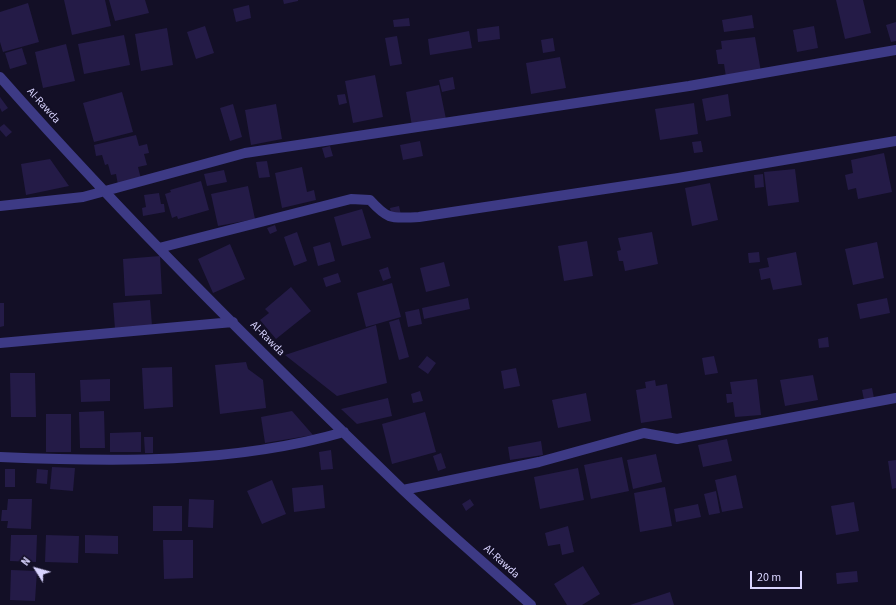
<!DOCTYPE html>
<style>
body{margin:0}
#map{position:relative;width:896px;height:605px;overflow:hidden;background:#130f26;font-family:"Source Sans 3",sans-serif}
canvas{display:block}
.north{position:absolute;left:16px;top:549px;width:40px;height:40px;-webkit-text-stroke:3px #130f26;paint-order:stroke;rotate:307deg;font-size:11px;font-weight:700;line-height:16px;text-align:center;color:#d9d4ff}
.north::after{content:'';display:block;margin:auto;width:14px;height:18px;background:#d9d4ff;clip-path:polygon(50% 0,100% 100%,50% 72%,0 100%)}
.scale{position:absolute;left:750px;top:571px;width:52px;height:18px;box-sizing:border-box;border:2px solid #d9d4ff;border-top:0;padding-left:5px;font-size:12px;line-height:14px;white-space:nowrap;color:#d9d4ff;-webkit-text-stroke:3px #130f26;paint-order:stroke}
</style>
<div id="map">
<canvas width="896" height="605"></canvas>
<div class="north">N</div>
<div class="scale">20 m</div>
</div>
<script>
const ctx = document.querySelector('canvas').getContext('2d');
ctx.lineJoin = 'round';
function paint(path, color) {
  ctx.fillStyle = color;
  ctx.fill(path, 'evenodd');
}
function strokePath(path, color, width, dash) {
  ctx.strokeStyle = color;
  ctx.lineWidth = width;
  ctx.lineCap = dash ? 'butt' : 'round';
  ctx.setLineDash(dash || []);
  ctx.stroke(path);
}
function label(font, color, halo, rows, align = 'center') {
  ctx.font = font + ' "Source Sans 3",sans-serif';
  ctx.lineWidth = 3.5;
  ctx.setLineDash([]);
  ctx.textBaseline = 'middle';
  ctx.strokeStyle = halo;
  ctx.fillStyle = color;
  for (const [text, x, y, turn = 0] of rows) {
    ctx.save();
    ctx.translate(x, y);
    ctx.rotate((+turn || 0) * Math.PI / 180);
    ctx.textAlign = isNaN(turn) ? turn : align;
    if (halo) ctx.strokeText(text, 0, 0);
    ctx.fillText(text, 0, 0);
    ctx.restore();
  }
}
paint(new Path2D(`
 M64 0H105L111 26 72 35Z
 M109 0H145L149 13 115 21Z
 M283 0H298V1L284 4Z
 M836 0H863L871 33 845 39Z
 M28 3 39 42 3 52 0 42V12Z
 M249 5 251 18 236 22 233 9Z
 M752 15 754 28 724 32 722 20Z
 M409 18 410 26 394 27 393 20Z
 M896 22V41L891 42 886 25Z
 M205 26 214 53 196 59 187 32Z
 M499 26 500 39 478 42 477 29Z
 M814 26 818 48 797 52 793 30Z
 M167 28 173 65 141 71 135 34Z
 M469 31 472 48 430 55 428 39Z
 M124 35 130 65 84 74 78 44Z
 M397 36 402 64 390 66 385 38Z
 M755 37 761 72 726 77 724 64H718L716 50 722 49 721 41Z
 M553 38 555 51 543 53 541 40Z
 M66 44 75 81 43 88 35 52Z
 M22 48 27 64 10 69 5 53Z
 M560 57 566 88 531 94 526 63Z
 M375 75 383 117 353 123 345 81Z
 M453 77 455 89 442 92 439 80Z
 M439 85 446 119 412 126 406 92Z
 M122 92 133 132 94 142 83 103Z
 M345 94 347 103 339 105 337 95Z
 M728 94 731 116 706 121 702 99Z
 M0 97 8 108 2 112 0 108Z
 M694 103 698 134 660 140 655 109Z
 M233 104 242 137 230 141 220 108Z
 M276 104 282 139 251 145 245 110Z
 M4 124 12 132 6 137 0 130V127Z
 M136 135 139 146 147 144 149 153 144 154 147 165 138 167 141 179 118 185 116 174 111 175 108 164 105 165 102 155 96 156 94 145Z
 M420 141 423 156 403 160 400 145Z
 M701 141 703 152 694 153 692 142Z
 M330 146 333 156 325 158 322 148Z
 M884 153 892 192 858 199 856 188 848 190 845 175 853 173 851 160Z
 M50 159 69 186 26 195 21 164Z
 M267 161 270 177 259 178 256 162Z
 M302 167 307 192 314 190 316 200 282 208 275 173Z
 M795 169 799 202 768 206 764 172Z
 M224 170 227 182 207 186 204 174Z
 M763 174 764 187 755 188 754 175Z
 M201 181 209 210 178 219 177 216 172 218 165 194 171 192 170 190Z
 M710 183 718 220 692 226 685 188Z
 M248 186 255 219 218 226 211 194Z
 M159 193 161 204H164L165 212 143 216 142 208 146 207 144 195Z
 M399 206 401 215 392 217 390 208Z
 M362 209 371 238 342 246 334 217Z
 M275 225 277 231 270 234 267 228Z
 M297 232 307 261 294 266 284 237Z
 M652 232 658 264 625 271 623 261H619L617 251 621 250 618 238Z
 M587 241 593 276 564 281 558 246Z
 M330 242 335 261 318 266 313 247Z
 M877 242 884 278 853 285 845 249Z
 M230 244 245 279 213 293 198 259Z
 M759 252 760 262 749 263 748 253Z
 M796 252 802 285 773 290 770 278 761 280 759 269 769 267 767 258Z
 M160 256 162 294 125 296 123 259Z
 M444 262 450 286 426 292 420 268Z
 M388 267 391 278 383 281 379 270Z
 M338 273 341 282 326 287 323 278Z
 M392 283 401 317 366 327 357 293Z
 M291 287 311 311 276 339 260 320 269 313 265 309Z
 M468 298 470 309 424 319 422 308Z
 M887 298 890 313 860 319 857 304Z
 M150 300 152 326 115 329 113 303Z
 M0 303H4V326L0 327Z
 M419 309 422 324 408 327 405 312Z
 M399 319 409 357 399 360 389 322Z
 M376 325 387 383 337 396 285 355Z
 M828 337 829 347 819 348 818 339Z
 M427 356 436 363 428 374 418 367Z
 M714 356 718 373 705 375 702 358Z
 M246 362 248 369 263 380 266 408 220 414 215 365Z
 M172 367 173 407 144 409 142 368Z
 M516 368 520 386 504 389 501 371Z
 M10 373H35L36 417H11Z
 M813 375 818 400 785 406 780 380Z
 M110 379V401L81 402 80 380Z
 M757 379 761 415 735 417 733 402 727 403 726 394H732L730 382Z
 M655 380 656 386 667 384 672 418 641 423 636 390 646 388 645 382Z
 M872 388 874 398 864 400 862 390Z
 M420 391 423 401 413 403 411 394Z
 M586 393 591 421 558 428 552 400Z
 M388 398 392 416 357 424 341 409Z
 M104 411 105 448H80L79 412Z
 M292 411 313 435 265 443 261 417Z
 M425 412 436 452 392 464 382 424Z
 M46 414H71V452H46Z
 M141 432V452H110V433Z
 M144 437H153V453H145Z
 M727 439 732 461 703 467 698 445Z
 M541 441 543 455 510 460 508 447Z
 M331 450 333 469 321 470 319 452Z
 M441 453 446 468 438 471 433 456Z
 M656 454 662 482 633 489 627 460Z
 M622 457 629 491 591 499 584 465Z
 M896 460V488L892 489 888 461Z
 M52 467 75 468 73 491 50 489Z
 M578 468 584 500 540 509 534 477Z
 M5 469H15V487H5Z
 M37 469 48 470 47 484 36 483Z
 M736 475 743 508 722 512 715 480Z
 M272 480 286 514 262 524 247 491Z
 M323 485 325 508 294 512 292 488Z
 M665 487 672 526 640 532 634 493Z
 M716 491 720 513 709 515 704 494Z
 M8 499H32L31 529 7 528 8 521H1L2 510H7Z
 M189 499 214 500 213 528 188 527Z
 M470 499 474 505 466 511 462 504Z
 M854 502 859 531 836 535 831 506Z
 M698 504 701 517 676 522 674 509Z
 M153 506H182V531H153Z
 M568 526 574 552 562 555 560 544 548 546 545 533Z
 M11 535H37L36 562 10 561Z
 M46 535 79 536 78 563 45 562Z
 M85 535 118 536V554L85 553Z
 M163 540H193V578L164 579Z
 M583 566 600 594 582 605H567L554 584Z
 M11 570 37 571 35 601 10 600Z
 M857 571 858 582 837 584 836 573Z
 M670 592 674 605H630Z`), '#241b47');
strokePath(new Path2D(`
 M0 77C127 221 264 356 402 489 444 529 488 566 531 605
 M0 206 83 197 245 153 689 86 896 50
 M159 248 351 199 370 200C389 221 392 218 419 217L678 178 896 141
 M0 343 233 322
 M0 457C114 462 233 464 344 432
 M403 490 539 462 644 433 677 439 896 398`), '#3d3a85', 10);
label('11px', '#d9d4ff', '#130f26', [
 ["Al-Rawda",43,106,48],
 ["Al-Rawda",267,339,45],
 ["Al-Rawda",501,562,42]
]);
</script>
